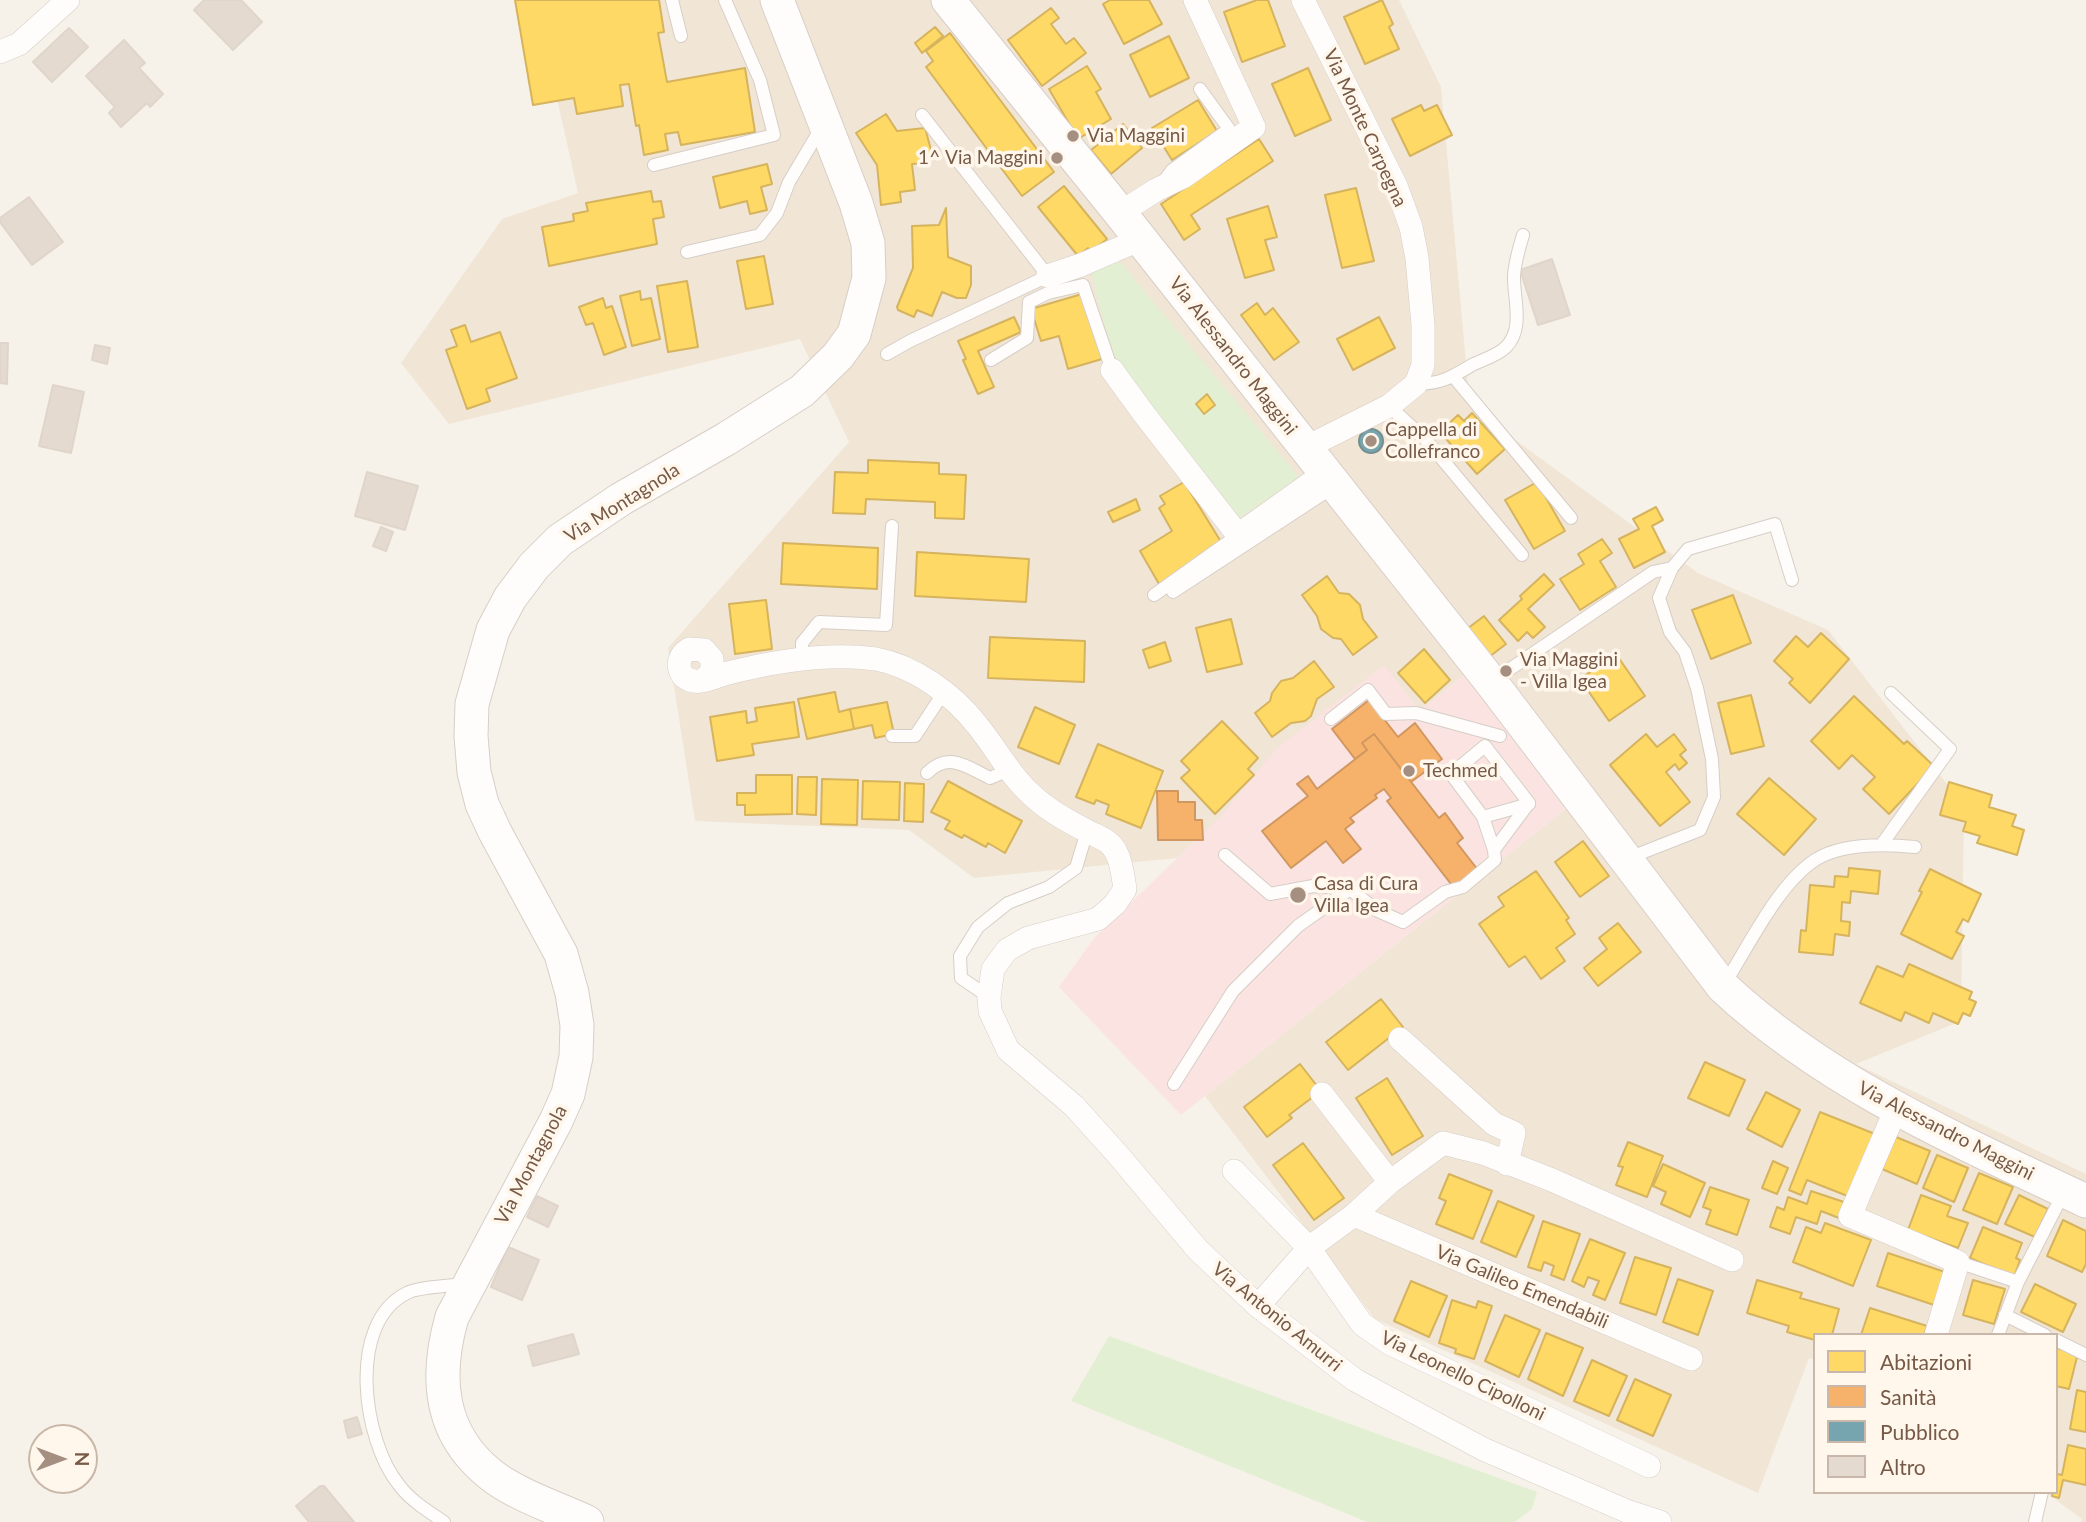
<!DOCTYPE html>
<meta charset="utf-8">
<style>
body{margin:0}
#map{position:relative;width:2086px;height:1522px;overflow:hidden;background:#f7f2e9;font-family:Lato,sans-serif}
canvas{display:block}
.legend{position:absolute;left:1813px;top:1333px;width:245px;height:161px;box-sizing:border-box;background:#fff7eb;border:2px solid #c9b8a9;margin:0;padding:9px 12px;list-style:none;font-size:21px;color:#775947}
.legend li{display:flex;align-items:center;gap:14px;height:35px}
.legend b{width:35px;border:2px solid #c9b8a9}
.north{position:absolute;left:28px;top:1424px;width:70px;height:70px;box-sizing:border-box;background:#fff7eb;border:2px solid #c9b8a9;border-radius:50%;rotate:90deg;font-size:19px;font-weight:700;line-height:28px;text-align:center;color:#775947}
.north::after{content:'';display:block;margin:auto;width:24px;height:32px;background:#a48f80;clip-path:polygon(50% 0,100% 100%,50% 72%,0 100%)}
</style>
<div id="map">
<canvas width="2086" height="1522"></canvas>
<ul class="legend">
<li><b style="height:19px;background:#ffd966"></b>Abitazioni</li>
<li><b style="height:19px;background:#f6b26b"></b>Sanità</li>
<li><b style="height:19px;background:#76a5af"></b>Pubblico</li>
<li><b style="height:19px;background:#e4dad0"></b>Altro</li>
</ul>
<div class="north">N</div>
</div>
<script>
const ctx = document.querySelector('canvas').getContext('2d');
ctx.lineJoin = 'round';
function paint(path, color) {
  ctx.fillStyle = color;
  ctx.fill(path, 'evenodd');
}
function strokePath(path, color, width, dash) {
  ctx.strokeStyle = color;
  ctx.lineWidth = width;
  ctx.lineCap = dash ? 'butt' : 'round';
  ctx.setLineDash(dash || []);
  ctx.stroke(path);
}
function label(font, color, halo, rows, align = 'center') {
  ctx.font = font + ' Lato,sans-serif';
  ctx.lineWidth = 7;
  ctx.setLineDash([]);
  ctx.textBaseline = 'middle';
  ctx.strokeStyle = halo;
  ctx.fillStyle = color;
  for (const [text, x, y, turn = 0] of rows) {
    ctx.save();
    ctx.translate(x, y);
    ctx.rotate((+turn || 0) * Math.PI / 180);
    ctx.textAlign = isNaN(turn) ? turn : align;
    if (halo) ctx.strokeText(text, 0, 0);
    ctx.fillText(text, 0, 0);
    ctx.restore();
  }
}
paint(new Path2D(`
 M535 0H1399L1441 87 1470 407 1698 573 1828 630 1964 806 1961 1021 1856 1064 2086 1174V1522H2081L2082 1519 2045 1492H2056V1335H1815V1360L1809 1358 1758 1493 1375 1319 1205 1096 1568 807 1464 675 1420 711 1384 666 1177 858 974 878 909 830 695 821 668 648 849 442 800 339 449 424 401 363 502 219 578 193Z`), '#f1e5d6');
paint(new Path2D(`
 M1384 665 1420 711 1464 675 1568 807 1181 1115 1059 987 1095 937 1220 817 1275 750Z`), '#fae3e1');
paint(new Path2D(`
 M1116 257 1299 477 1238 519 1112 357 1090 267Z
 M1109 1336 1537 1492 1532 1509 1515 1522H1367L1071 1401Z`), '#e3efd3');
const homes = new Path2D(`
 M515 0H659L664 32 658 33 667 82 745 68 755 132 681 145 678 132 665 134 668 150 644 155 639 125 636 126 629 84 620 85 623 106 577 114 574 98 533 105Z
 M1110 0H1149L1162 24 1124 44 1103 4Z
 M1257 0H1268L1285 46 1242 62 1224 12Z
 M1382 0 1393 24 1389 27 1399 49 1365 64 1344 17Z
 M1051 8 1059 18 1051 24 1066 44 1074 38 1086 53 1042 86 1008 40Z
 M935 27 943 36 922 53 915 43Z
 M950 33 1054 172 1022 196 926 67 933 61 926 51Z
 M1169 36 1189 78 1150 97 1130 55Z
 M1087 66 1101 89 1096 92 1111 119 1078 139 1049 89Z
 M1308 68 1331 120 1295 136 1272 84Z
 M1198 100 1217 131 1172 160 1152 128Z
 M1421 105 1424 111 1437 105 1452 135 1410 156 1392 119Z
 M886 114 897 131 925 128 933 157 924 163 912 164 915 190 900 192 901 202 881 205 877 165 856 133Z
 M1123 124 1142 148 1111 174 1091 150Z
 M1259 139 1273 161 1191 215 1200 229 1184 240 1161 204Z
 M767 164 772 184 761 187 767 210 750 214 747 201 720 208 713 177Z
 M1064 186 1107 239 1091 252 1088 248 1078 256 1038 207Z
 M1356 188 1374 261 1342 268 1325 195Z
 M651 191 653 202 661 201 664 217 653 219 657 244 549 266 542 227 574 221 573 214 588 211 586 203Z
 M1268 206 1277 237 1265 240 1274 270 1245 278 1227 219Z
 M946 208 948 257 971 266V285L966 298H957L942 292 932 316 917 310 914 317 898 310 897 307 913 268 912 226 939 225Z
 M764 256 773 304 746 309 737 261Z
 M687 281 698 347 668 352 657 286Z
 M640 291 641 300 651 298 660 339 632 346 620 296Z
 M1082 294 1102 359 1068 369 1059 336 1041 341 1031 309Z
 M603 298 606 308 612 306 626 347 604 355 593 323 586 325 579 307Z
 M1257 303 1265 315 1273 308 1299 342 1274 360 1241 315Z
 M1014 317 1021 332 978 351 994 387 978 394 963 360 966 359 958 341Z
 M1379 317 1395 348 1353 370 1337 339Z
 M465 325 471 342 500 332 517 378 486 389 490 401 467 409 446 350 457 346 451 330Z
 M1207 394 1215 405 1204 414 1196 404Z
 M1472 413 1505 449 1477 474 1440 432 1458 415 1464 421Z
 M868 460 939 463V474L966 475 964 519 935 518V502L866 499 865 514 833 513 835 472 868 473Z
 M1184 482 1223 545 1159 584 1140 551 1172 531 1159 508 1165 504 1160 496Z
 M1537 482 1565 531 1534 549 1505 500Z
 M1136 499 1140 510 1113 522 1108 512Z
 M1656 507 1663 520 1652 526 1665 552 1634 568 1619 539 1639 529 1633 519Z
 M1602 539 1612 553 1600 561 1616 587 1580 610 1560 579 1584 564 1578 554Z
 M783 543 878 548 877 589 781 584Z
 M917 552 1029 559 1026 602 915 596Z
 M1544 574 1554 585 1528 609 1545 627 1533 638 1527 632 1518 641 1499 620 1522 599 1520 596Z
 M1327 576 1339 593 1349 594 1360 605 1363 619 1377 637 1353 655 1341 639 1333 638 1321 629 1317 616 1302 595Z
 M1733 595 1751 643 1711 659 1692 610Z
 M766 600 772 649 735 654 729 604Z
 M1484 616 1506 644 1489 657 1467 629Z
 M1231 619 1242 664 1207 672 1196 628Z
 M1821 633 1849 659 1810 703 1789 683 1793 679 1774 661 1796 636 1808 647Z
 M990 637 1085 641 1084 682 988 678Z
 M1165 642 1171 661 1149 668 1143 650Z
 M1424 649 1450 680 1425 703 1398 673Z
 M1616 654 1645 696 1609 721 1580 679Z
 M1314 661 1334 687 1317 699 1311 716 1305 721 1291 723 1272 737 1255 713 1270 701 1272 693 1281 681 1293 678Z
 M835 692 839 712 850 709 854 729 807 739 798 699Z
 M1751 695 1764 746 1731 754 1718 703Z
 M1854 696 1904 744 1907 741 1934 766 1889 814 1863 789 1875 777 1852 755 1839 769 1811 741Z
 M794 702 799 737 752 744 754 755 717 761 710 717 746 711 747 723 757 721 755 708Z
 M887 702 894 734 875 738 872 725 854 729 850 709Z
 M1035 707 1075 725 1059 764 1018 747Z
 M1222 721 1258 758 1248 769 1254 775 1215 814 1181 778 1190 770 1181 761Z
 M1646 734 1657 747 1674 734 1686 750 1680 755 1687 763 1679 770 1675 764 1666 772 1690 802 1660 826 1610 765Z
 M1098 744 1163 771 1141 828 1106 814 1109 805 1096 800 1094 804 1076 797Z
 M756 775H792V814L745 815V805H737V793H756Z
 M798 777H817L816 815 797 814Z
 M1769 778 1816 819 1784 855 1737 814Z
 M822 779 858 780 857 825 821 824Z
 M863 781 900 782 899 820 862 819Z
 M948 781 1022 821 1005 853 988 843 986 847 964 835 962 838 945 829 950 821 931 812Z
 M1949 782 1992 795 1989 807 2016 815 2012 826 2024 830 2017 855 1977 843 1980 836 1963 831 1966 822 1940 815Z
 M905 783 924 784 923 822 904 821Z
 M1583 841 1609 876 1580 897 1555 862Z
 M1849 868 1880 871 1878 894 1851 891 1850 903 1842 902 1841 921 1850 922 1849 936 1835 934 1833 955 1799 952 1801 930 1806 931 1810 885 1834 887 1835 876 1848 877Z
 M1930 869 1981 894 1968 922 1963 919 1956 932 1964 936 1952 959 1901 934 1922 892 1919 891Z
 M1536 871 1569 918 1566 920 1575 934 1556 948 1565 961 1541 979 1525 956 1509 967 1479 924 1504 906 1498 897Z
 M1618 923 1641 952 1598 986 1584 968 1607 949 1599 938Z
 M1909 964 1972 992 1969 999 1976 1002 1970 1016 1963 1013 1958 1024 1933 1013 1929 1023 1905 1012 1901 1021 1860 1003 1877 966 1903 977Z
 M1381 999 1403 1027 1348 1070 1326 1042Z
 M1705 1062 1745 1080 1729 1116 1688 1098Z
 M1300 1064 1321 1091 1289 1115 1292 1118 1267 1137 1244 1107Z
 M1387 1078 1423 1136 1392 1155 1356 1098Z
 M1766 1092 1800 1110 1782 1147 1747 1129Z
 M1820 1112 1875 1134 1850 1197 1807 1180 1801 1195 1789 1190Z
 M1896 1137 1930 1151 1917 1184 1882 1169Z
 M1628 1142 1663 1156 1647 1197 1616 1185 1623 1167 1618 1166Z
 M1303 1143 1344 1198 1314 1220 1273 1165Z
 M1937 1155 1968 1168 1954 1202 1923 1188Z
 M1773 1161 1788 1168 1777 1194 1762 1188Z
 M1663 1164 1705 1183 1690 1217 1661 1204 1666 1192 1653 1186Z
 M1979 1173 2013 1187 1997 1224 1963 1210Z
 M1449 1174 1492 1191 1473 1239 1436 1224 1446 1201 1439 1198Z
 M1710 1187 1749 1200 1737 1235 1706 1224 1711 1210 1703 1207Z
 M1811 1191 1844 1202 1839 1218 1821 1211 1817 1224 1796 1217 1790 1234 1770 1227 1777 1207 1784 1210 1788 1197 1807 1204Z
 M1921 1195 1951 1206 1947 1216 1968 1223 1958 1248 1908 1230Z
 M2019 1195 2048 1209 2035 1237 2005 1224Z
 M1498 1201 1534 1216 1516 1257 1481 1242Z
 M2063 1220 2086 1231V1264L2082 1272 2047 1256Z
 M1543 1221 1580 1234 1564 1280 1551 1275 1554 1266 1544 1262 1541 1271 1528 1267Z
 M1825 1223 1871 1240 1853 1286 1793 1262 1806 1227 1821 1233Z
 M1983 1227 2022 1243 2016 1258 2020 1260 2014 1277 1970 1258Z
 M1590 1239 1625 1253 1605 1300 1593 1295 1599 1281 1588 1277 1584 1287 1572 1281Z
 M1888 1253 1945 1272 1934 1305 1877 1286Z
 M1635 1257 1671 1268 1656 1315 1620 1303Z
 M1678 1279 1713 1291 1698 1335 1663 1322Z
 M1757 1280 1802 1293 1800 1298 1839 1309 1832 1335H1815V1340L1787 1332 1789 1326 1747 1313Z
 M1973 1280 2005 1289 1994 1324 1963 1315Z
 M1411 1281 1447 1296 1429 1337 1394 1321Z
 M2035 1284 2076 1304 2063 1332 2021 1312Z
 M1452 1300 1476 1308 1478 1301 1492 1306 1474 1359 1455 1353 1456 1349 1439 1343Z
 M1870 1308 1927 1326 1924 1335H1861Z
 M1505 1315 1540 1330 1519 1377 1485 1361Z
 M1546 1333 1583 1348 1563 1396 1528 1379Z
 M2056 1348 2078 1353 2069 1389 2056 1386Z
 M1592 1360 1627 1376 1609 1416 1574 1401Z
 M1635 1379 1671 1395 1653 1436 1617 1420Z
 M2077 1390 2086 1392V1432L2070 1429Z
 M2068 1445 2086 1449V1485L2063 1480 2059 1498 2052 1496 2053 1492H2056L2057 1474 2062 1475Z`);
paint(homes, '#ffd966');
strokePath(homes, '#d6b35d', 2);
const health = new Path2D(`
 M1369 700 1398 737 1415 723 1442 759 1411 782 1374 734 1362 743 1367 750 1355 759 1332 729Z
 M1374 734 1439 818 1445 813 1463 838 1457 843 1478 870 1454 888 1387 801 1391 798 1384 789 1375 795 1377 798 1350 818 1354 822 1345 829 1361 849 1343 863 1326 841 1291 868 1262 831 1308 796 1297 784 1308 776 1317 789 1367 750 1362 743Z
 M1157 791H1178V802H1195V820H1202L1203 840H1158Z`);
paint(health, '#f6b26b');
strokePath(health, '#d09760', 2);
const public = new Path2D(`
 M1359 441a12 12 0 1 1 24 0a12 12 0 1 1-24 0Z`);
paint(public, '#76a5af');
strokePath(public, '#768e90', 2);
const building = new Path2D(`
 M204 0H241L262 22 233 50 194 10Z
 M69 28 88 47 52 82 33 62Z
 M124 40 145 63 139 68 163 94 150 107 147 103 121 127 109 113 115 107 86 76Z
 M29 197 63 242 32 265 0 222V218Z
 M1552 259 1570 315 1538 325 1520 270Z
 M0 343H8L7 384 0 383Z
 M95 345 110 348 107 364 92 360Z
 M53 385 84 392 71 453 39 446Z
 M367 472 418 486 405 530 355 516Z
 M381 527 393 532 386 551 373 546Z
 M537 1196 558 1206 548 1227 527 1217Z
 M508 1247 539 1260 522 1300 491 1287Z
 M573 1334 579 1354 533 1366 528 1346Z
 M357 1417 362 1434 348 1438 344 1421Z
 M320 1486H324L354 1522H309L296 1506Z`);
paint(building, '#e4dad0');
strokePath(building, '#e0d5cb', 2);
const lane = new Path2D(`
 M672 0 681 36
 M654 165 774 135 760 80 725 0
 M1164 181 1172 170 1229 129 1200 89
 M687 252 760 235 777 213 789 182 821 128
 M887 354 910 341 1048 276 922 115
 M991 360 1027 338 1029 302 1048 293 1083 285 1112 370
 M1453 376 1571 518
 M1416 384C1441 384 1452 377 1472 365 1484 359 1497 356 1506 347 1524 329 1514 300 1514 278 1514 264 1519 249 1523 235
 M1389 406 1427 441 1522 555
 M1173 592 1335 486
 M1154 595 1238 535
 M802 658V643L819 622 886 625 892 526
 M1491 682 1653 572 1672 568
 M1331 719 1368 690 1386 714 1416 713 1500 736
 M892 736H915L944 692
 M1485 746 1529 803 1494 850 1483 817 1451 774Z
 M927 773C949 751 967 767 990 778L1009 770
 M1483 817 1529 804
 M1882 844 1950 749 1891 693
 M1225 855 1270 894 1313 886 1350 889 1376 910 1403 922 1445 892 1463 887 1495 860 1494 850
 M1626 859 1700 830 1714 797 1712 759 1697 688 1685 652 1670 632 1659 598 1672 568 1688 549 1775 524 1792 580
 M1723 986C1748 948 1777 885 1815 860 1841 843 1886 844 1915 847
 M989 997 961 978 960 956 978 927 1008 903 1049 887 1076 868 1087 831
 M1174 1084 1233 991 1298 926 1350 889
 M1958 1262 2018 1282 1998 1335
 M2018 1282 2064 1192
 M2005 1315 2045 1335
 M2056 1340 2086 1355
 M444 1522C428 1511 411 1501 399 1485 363 1441 346 1323 407 1293 417 1287 451 1286 465 1284
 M2035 1522 2042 1492`);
const street = new Path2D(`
 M1303 0 1396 186 1411 227 1417 258 1423 325V365L1416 384 1389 406 1305 448
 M0 52 19 44 68 0
 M1120 213 1156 190 1183 177 1254 127 1195 0
 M1048 276 1081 265 1141 239
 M1112 370 1144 414 1238 535 1325 473
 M703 680 712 672V659L704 650 689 649C679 655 676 665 683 676 697 688 712 677 728 673 775 661 827 652 876 659 914 666 953 694 977 725 996 748 1010 776 1033 796 1048 810 1069 822 1087 831 1098 837 1110 840 1116 852 1122 863 1123 877 1125 889L1115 904 1098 919 1028 938 1007 950 993 969 989 997 990 1011 1008 1050 1074 1106 1119 1156 1198 1250 1258 1306 1355 1380 1483 1449 1629 1512 1660 1522
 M1400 1039 1494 1124 1514 1133 1507 1164
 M1322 1094 1390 1182
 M1896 1109 1850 1216 1958 1262 1936 1335
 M1234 1171 1309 1248 1362 1324 1389 1343 1649 1466
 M1354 1215 1691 1359
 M1258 1306 1309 1248 1354 1215 1390 1182 1443 1143 1483 1153 1552 1180 1732 1260`);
const secondary = new Path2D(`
 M948 0 1120 213 1491 682 1723 987C1827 1084 1959 1141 2086 1201
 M587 1522C559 1509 514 1494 490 1474 439 1433 435 1376 452 1317L556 1121 568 1094 576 1057 577 1025 572 993 561 954 495 832 482 804 474 772 471 736 472 704 493 630 510 598 534 566 560 540 621 499 726 439 802 391 838 356 854 334 869 278 868 243 856 203 777 0`);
strokePath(lane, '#d6cec6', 14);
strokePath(street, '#d6cec6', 24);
strokePath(secondary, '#d7cec6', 35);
strokePath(lane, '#fefdfc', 12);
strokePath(street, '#fefdfc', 23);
strokePath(secondary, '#fefdfc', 33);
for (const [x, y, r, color] of [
 [1073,136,7,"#a48f80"],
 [1057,158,7,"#a48f80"],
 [1371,441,7,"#a48f80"],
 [1506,671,7,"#a48f80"],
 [1409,771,7,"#a48f80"],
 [1298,895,9,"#a48f80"]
]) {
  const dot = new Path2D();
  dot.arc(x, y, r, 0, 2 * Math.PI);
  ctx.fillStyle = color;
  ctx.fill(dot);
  strokePath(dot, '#fff7eb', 2.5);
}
label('19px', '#775947', '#fff7eb', [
 ["Via Monte Carpegna",1365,128,65],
 ["Via Alessandro Maggini",1233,356,52],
 ["Via Montagnola",622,503,-32],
 ["Via Alessandro Maggini",1946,1131,27],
 ["Via Montagnola",531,1165,-62],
 ["Via Galileo Emendabili",1522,1287,23],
 ["Via Antonio Amurri",1277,1317,39],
 ["Via Leonello Cipolloni",1463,1376,26]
]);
label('19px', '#775947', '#fff7eb', [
 ["Via Maggini",1087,136],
 ["1^ Via Maggini",1043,158,"right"],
 ["Cappella di",1385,430],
 ["Collefranco",1385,452],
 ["Via Maggini",1520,660],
 ["- Villa Igea",1520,682],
 ["Techmed",1423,771],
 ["Casa di Cura",1314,884],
 ["Villa Igea",1314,906]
], 'left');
</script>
